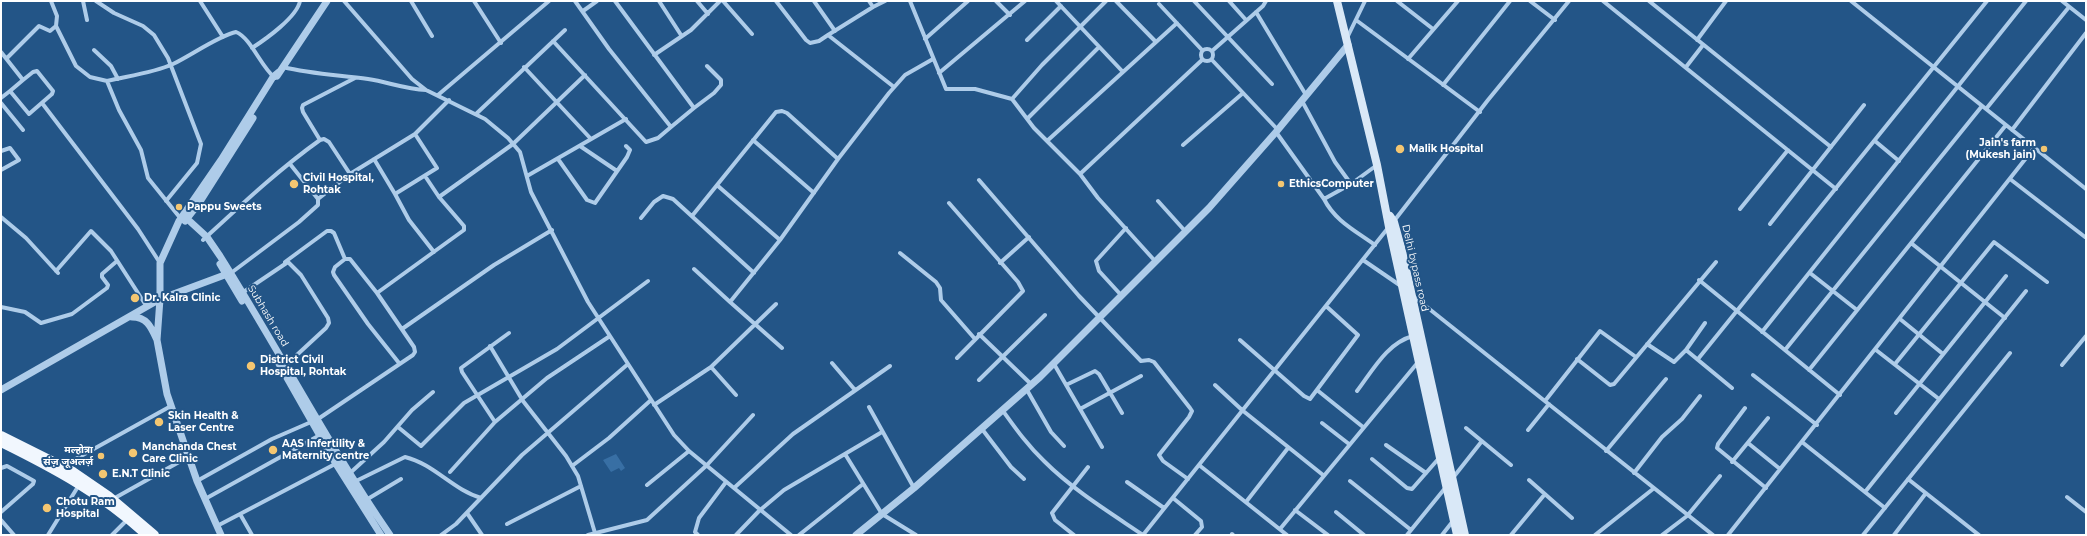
<!DOCTYPE html>
<meta charset="utf-8">
<style>
body{margin:0}
#map{position:relative;width:2087px;height:536px;overflow:hidden;background:#235587;font-family:Montserrat,sans-serif}
canvas{display:block}
.frame{position:absolute;inset:0;border:2px solid #fff;pointer-events:none}
</style>
<div id="map">
<canvas width="2087" height="536"></canvas>
<div class="frame"></div>
</div>
<script>
const ctx = document.querySelector('canvas').getContext('2d');
ctx.lineJoin = 'round';
function paint(path, color) {
  ctx.fillStyle = color;
  ctx.fill(path, 'evenodd');
}
function strokePath(path, color, width, dash) {
  ctx.strokeStyle = color;
  ctx.lineWidth = width;
  ctx.lineCap = dash ? 'butt' : 'round';
  ctx.setLineDash(dash || []);
  ctx.stroke(path);
}
function label(font, color, halo, rows, align = 'center') {
  ctx.font = font + ' Montserrat,"Noto Sans Devanagari",sans-serif';
  ctx.lineWidth = 4;
  ctx.setLineDash([]);
  ctx.textBaseline = 'middle';
  ctx.strokeStyle = halo;
  ctx.fillStyle = color;
  for (const [text, x, y, turn = 0] of rows) {
    ctx.save();
    ctx.translate(x, y);
    ctx.rotate((+turn || 0) * Math.PI / 180);
    ctx.textAlign = isNaN(turn) ? turn : align;
    if (halo) ctx.strokeText(text, 0, 0);
    ctx.fillText(text, 0, 0);
    ctx.restore();
  }
}
paint(new Path2D(`
 M616 454 625 468 621 471 619 468 611 472 603 460Z`), '#386fa4');
strokePath(new Path2D(`
 M51 1 57 16 56 26 76 66 90 77 107 81 119 110 141 150 148 178 181 219
 M83 1 87 20
 M96 1 114 13 143 26 154 35 168 58 201 144 197 163 166 201
 M200 1 223 37
 M344 1 412 79 426 90 485 119 508 138 520 152 531 192 588 302 674 435 689 451 791 535
 M411 1 432 36
 M474 1 501 43
 M575 1 609 49 671 127 694 108 615 1
 M659 1 681 35
 M697 1 708 14
 M723 1 752 34
 M776 1 806 40 810 43 819 41 828 35
 M814 1 835 31
 M869 1 873 7 885 1
 M910 1 946 89H975L1012 99
 M996 1 1010 15
 M1056 1 1123 72
 M1106 1 1042 65 1012 99 1034 128 1080 174 1098 198 1155 261
 M1116 1 1156 42
 M1194 1 1272 84
 M1229 1 1246 20
 M1397 1 1433 29
 M1530 1 1555 20
 M1603 1 1836 189
 M1649 1 1831 147
 M1851 1 2086 189
 M2062 1 2086 20
 M1159 4 1202 50
 M873 7 828 35 894 87
 M583 11 597 1
 M1256 12 1306 95
 M1356 20 1480 112
 M1347 38 1365 1
 M925 39 968 1
 M1027 40 1061 6
 M1697 40 1726 1
 M553 41 646 142 658 138 671 127
 M252 48C266 39 297 17 300 1
 M1201 55a6 6 0 1 1 12 0a6 6 0 1 1-12 0Z
 M94 50 111 66 118 79
 M1212 51 1263 6 1266 1
 M1 52 23 80 10 91 29 114 52 94 53 91 37 71 33 72 23 80
 M654 55 691 30 720 1
 M7 58 39 26 50 31 56 26
 M1408 59 1458 1
 M1212 60 1278 130
 M283 67C311 74 339 75 368 79 388 82 405 89 426 90
 M524 67 591 139
 M1686 67 1703 45
 M939 73 1025 1
 M107 81C128 76 153 73 173 64 190 56 220 35 236 32 251 38 261 67 275 78
 M1443 85 1510 1
 M438 95 549 1
 M1 98 10 91
 M1302 101 1335 162 1351 184
 M1 103 23 130
 M42 103 138 229 160 263
 M694 108 714 93 721 85V80L707 66
 M1986 109 2069 7
 M476 114 565 30
 M1028 118 1099 47
 M2012 130 2086 33
 M1276 132 1324 199C1335 221 1356 231 1375 245
 M415 134 437 168 395 194 409 220 434 252
 M320 140 303 112 302 108 303 105 355 78
 M753 140 814 193
 M1047 141 1177 23
 M1875 141 1899 161
 M1183 145 1243 93
 M580 146 617 171
 M1 151 10 148 19 160 1 170
 M374 159 395 194
 M558 159 587 200 595 203 627 157 630 150 626 146
 M1080 174 1202 60
 M527 176 626 119
 M2010 179 2085 237
 M979 180 1079 296 1141 361 1149 360 1154 362 1190 408 1192 411 1189 417 1159 455 1163 461 1188 479
 M718 186 780 240
 M439 197 513 144 585 75
 M318 199 350 174 415 134 449 100
 M1324 199 1351 184 1377 165
 M1158 201 1185 231
 M949 203 1018 282 1023 291 957 358
 M1740 209 1788 150
 M692 216 776 112 782 111 787 113 838 159
 M1 217 26 238 58 273
 M641 218 654 202 663 196 673 199 754 273
 M1394 221 1488 100 1569 1
 M1770 224 1864 105
 M203 240C241 205 278 170 320 140L324 139 329 142 350 174
 M1911 243 2005 318
 M900 253 936 282 940 288 941 300 975 339
 M1363 260 1401 286
 M285 262 327 231H331L334 233 345 259
 M1000 263 1029 237
 M694 269 730 302
 M56 271 91 231 111 251 147 307
 M231 273 299 222 318 205V199L290 164
 M1810 273 1857 310
 M1699 280 1840 395
 M242 293 288 262 301 275 328 318 329 323 326 328 286 365
 M377 293 464 230V226L439 197 425 176
 M1121 295 1099 271 1096 261 1126 228
 M1413 296 1713 535
 M1 307 25 312 41 323 72 314 107 288 108 285 102 277V274L117 261
 M1900 319 1943 354
 M402 329 494 265 552 230
 M1762 332 2026 1
 M979 334 1032 385
 M1240 340 1304 396 1310 399 1358 335 1326 306
 M1647 344 1674 362 1686 350 1732 388
 M490 346 523 401 566 456 578 476 595 533
 M782 348 730 302 780 240 838 159 889 93 905 75 933 59
 M1686 350 1705 323
 M1785 350 1982 106
 M1876 350 1939 399
 M1577 359 1610 385 1614 384 1716 262
 M1698 359 1987 1
 M832 363 855 390
 M1054 364 1102 447
 M1895 364 1994 242 2047 282
 M2062 365 2086 336
 M711 367 736 395
 M1809 370 2006 125
 M1753 375 1817 425
 M979 380 1045 315
 M1066 385 1095 371 1099 374 1122 413
 M1215 385 1242 410 1323 475
 M1027 390 1051 432 1064 446
 M1317 390 1363 427
 M1357 391C1373 370 1387 343 1413 336
 M1545 401 1600 331 1636 357
 M654 405 711 367 776 304
 M869 407 914 488
 M1745 408 1718 444 1717 448 1766 488
 M1080 409 1141 376
 M1003 411C1016 429 1028 446 1044 461 1073 490 1109 512 1143 535L1388 228
 M1896 413 2006 276
 M495 422 462 372 461 368 509 333
 M1322 423 1349 444
 M398 427 421 446 464 403 557 349 648 281
 M1466 428 1511 465
 M982 429 1011 467 1024 479
 M1528 430 1549 404
 M1802 442 1885 508
 M1748 443 1780 469
 M1386 445 1426 473
 M1606 451 1666 379
 M845 454 882 514 916 535
 M1372 459 1407 488 1412 489 1440 457
 M1732 462 1768 418
 M1199 465 1287 535
 M63 466 171 406
 M572 466 609 438 651 400
 M1 468 7 466 34 481 33 484 1 512
 M450 472 495 422 547 378 610 336
 M1634 473 1662 437 1682 419 1700 396
 M349 474 384 442 412 410 433 392
 M1452 479 1482 441
 M1908 479 1979 535
 M1529 480 1572 518
 M197 481 272 439 318 419 413 355 415 352 414 347 377 293 350 259H345L335 267 333 272 334 275 368 324 399 363
 M1350 481 1411 530
 M354 482 405 457C434 464 453 490 481 498
 M1127 482 1164 508
 M647 485 689 451
 M734 488 793 434 890 366
 M1865 492 2026 291
 M2067 497 2086 512
 M1173 498 1201 521 1202 527 1195 535
 M113 499 188 457
 M205 499 320 435
 M366 500 401 479
 M1246 502 1288 448
 M1295 510 1328 535
 M1336 512 1364 535
 M467 513 482 535
 M240 514 337 463
 M1 520 14 535
 M507 524 581 486
 M217 526 240 514 252 535
 M1280 529 1419 361
 M1232 534 1233 535
 M48 535 79 485
 M112 535 127 520
 M441 535 456 524 522 455 628 364
 M588 535 647 520 707 465 753 415
 M698 535 695 532 699 518 726 482
 M736 535 759 511 784 490 882 432
 M799 535 863 484
 M1074 535 1055 520 1052 513 1088 467
 M1407 535 1446 487
 M1442 535 1453 521
 M1511 535 1545 494
 M1595 535 1653 489
 M1662 535 1687 516 1720 476
 M1728 535 2034 148
 M1863 535 2010 353
 M1894 535 1926 493`), '#aecce9', 4);
strokePath(new Path2D(`
 M277 76 327 1
 M183 215 207 237 220 256C278 348 328 445 390 535
 M185 221 199 203 253 118
 M220 264 242 301
 M132 317C147 317 151 327 157 340
 M278 362 336 464 381 535
 M1 390 160 299 230 273
 M221 535 197 481 167 394 157 340 160 299V263L179 221 221 160 273 77 279 72
 M856 535 914 488 1040 377 1209 208 1276 132 1348 45`), '#aecce9', 7);
strokePath(new Path2D(`
 M1337 1 1377 165 1389 227 1457 535
 M1390 216 1394 222 1402 251 1465 535`), '#d9e8f7', 8);
strokePath(new Path2D(`
 M1 436 73 472 108 496 154 535`), '#f1f7fe', 10);
strokePath(new Path2D(`
 M1 442C54 468 104 495 147 535`), '#f1f7fe', 10);
for (const [x, y, r, color] of [
 [1400,149,5,"#f4c671"],
 [2044,149,4,"#f4c671"],
 [294,184,5,"#f4c671"],
 [1281,184,4,"#f4c671"],
 [179,207,4,"#f4c671"],
 [135,298,5,"#f4c671"],
 [251,366,5,"#f4c671"],
 [159,422,5,"#f4c671"],
 [273,450,5,"#f4c671"],
 [133,453,5,"#f4c671"],
 [101,456,4,"#f4c671"],
 [103,474,5,"#f4c671"],
 [47,508,5,"#f4c671"]
]) {
  const dot = new Path2D();
  dot.arc(x, y, r, 0, 2 * Math.PI);
  ctx.fillStyle = color;
  ctx.fill(dot);
  strokePath(dot, '#235587', 1.5);
}
label('bold 10px', '#fff', '#235587', [
 ["Jain's farm",2036,143,"right"],
 ["(Mukesh jain)",2036,155,"right"],
 ["Malik Hospital",1409,149],
 ["Civil Hospital,",303,178],
 ["Rohtak",303,190],
 ["EthicsComputer",1289,184],
 ["Pappu Sweets",187,207],
 ["Dr. Kalra Clinic",144,298],
 ["District Civil",260,360],
 ["Hospital, Rohtak",260,372],
 ["Skin Health &",168,416],
 ["Laser Centre",168,428],
 ["AAS Infertility &",282,444],
 ["Maternity centre",282,456],
 ["Manchanda Chest",142,447],
 ["Care Clinic",142,459],
 ["मल्होत्रा",93,450,"right"],
 ["संज़ जूअलर्ज़",93,462,"right"],
 ["E.N.T Clinic",112,474],
 ["Chotu Ram",56,502],
 ["Hospital",56,514]
], 'left');
label('10px', '#fff', '#235587', [
 ["Delhi bypass road",1415,268,77],
 ["Subhash road",268,316,59]
]);
</script>
